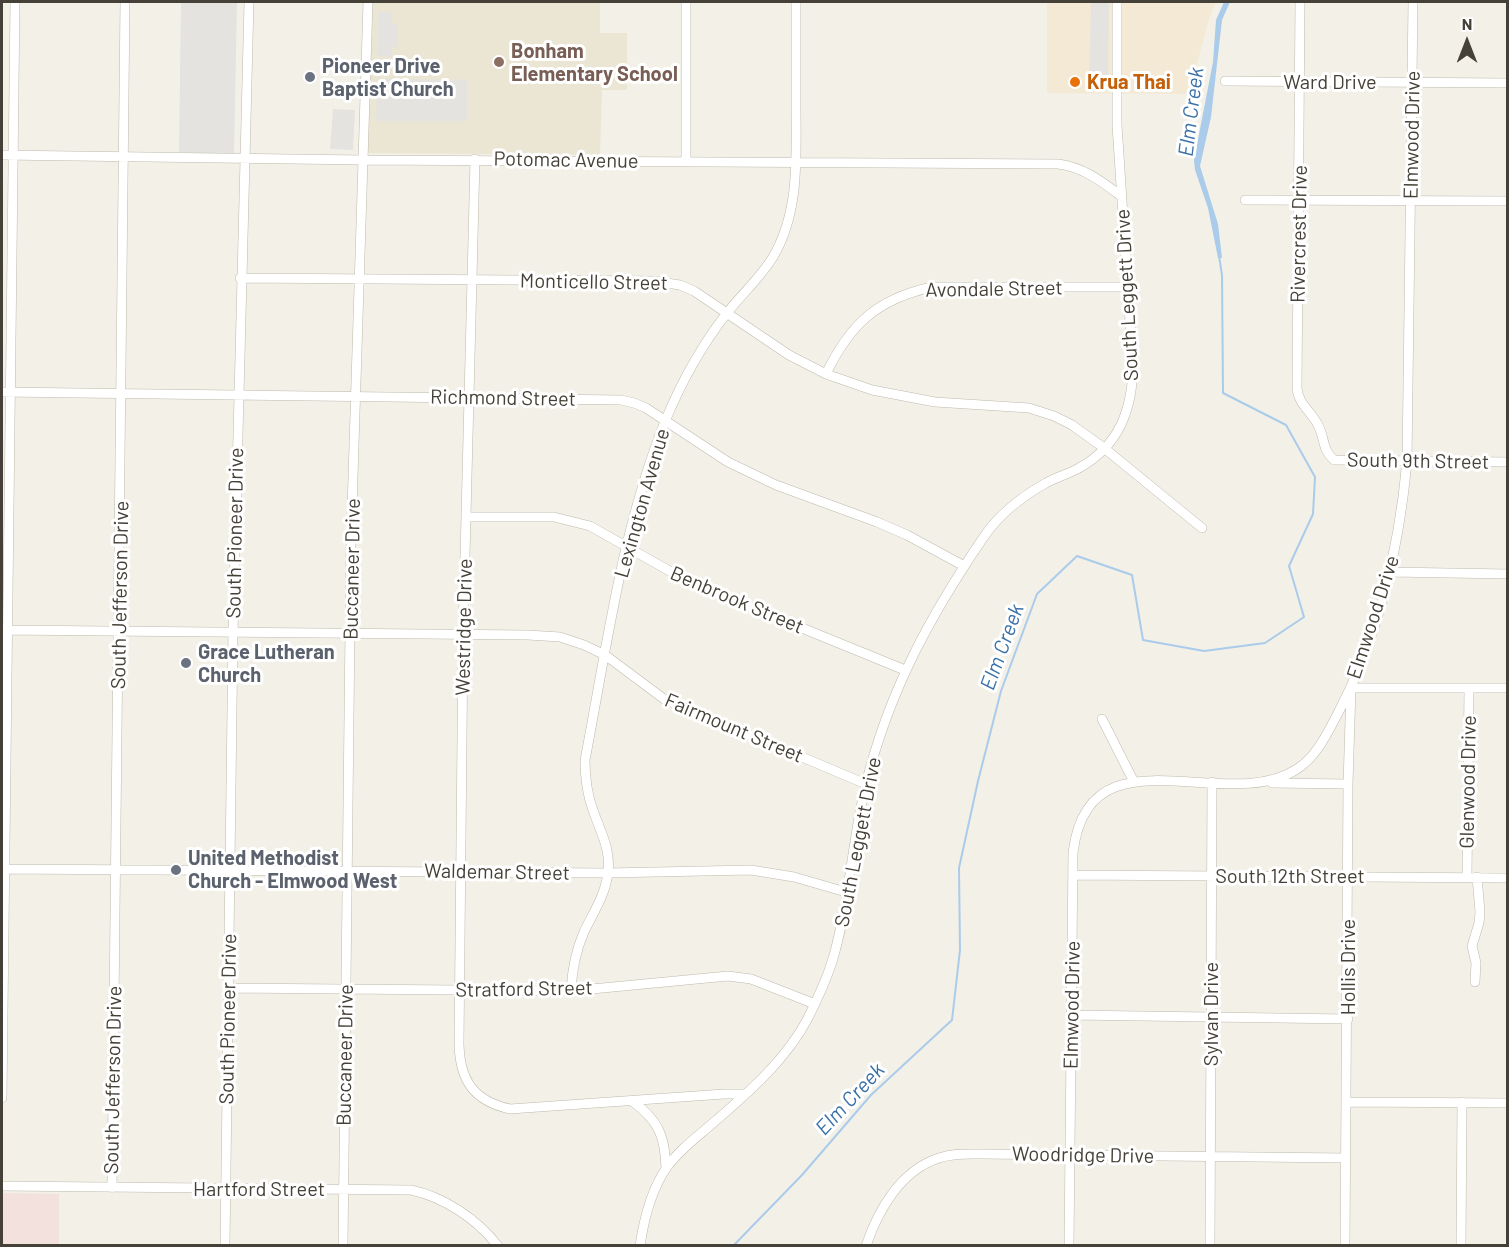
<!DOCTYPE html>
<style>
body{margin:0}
#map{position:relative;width:1509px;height:1247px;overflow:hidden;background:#f3f0e8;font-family:Barlow,sans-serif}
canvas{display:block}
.frame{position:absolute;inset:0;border:3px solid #464138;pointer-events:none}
.north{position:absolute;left:1437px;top:12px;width:60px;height:60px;-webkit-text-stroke:4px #fff;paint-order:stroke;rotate:0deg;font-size:16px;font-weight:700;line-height:24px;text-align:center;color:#464138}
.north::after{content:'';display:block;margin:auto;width:21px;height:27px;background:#464138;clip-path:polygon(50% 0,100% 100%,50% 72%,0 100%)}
</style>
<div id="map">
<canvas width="1509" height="1247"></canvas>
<div class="frame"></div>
<div class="north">N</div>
</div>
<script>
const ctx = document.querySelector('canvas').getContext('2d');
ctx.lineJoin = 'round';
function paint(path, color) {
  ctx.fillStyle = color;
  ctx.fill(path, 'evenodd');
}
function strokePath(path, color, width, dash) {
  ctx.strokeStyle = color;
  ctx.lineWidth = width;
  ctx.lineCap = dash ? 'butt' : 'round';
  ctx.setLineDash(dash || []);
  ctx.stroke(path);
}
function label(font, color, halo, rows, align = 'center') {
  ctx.font = font + ' Barlow,sans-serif';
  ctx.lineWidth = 6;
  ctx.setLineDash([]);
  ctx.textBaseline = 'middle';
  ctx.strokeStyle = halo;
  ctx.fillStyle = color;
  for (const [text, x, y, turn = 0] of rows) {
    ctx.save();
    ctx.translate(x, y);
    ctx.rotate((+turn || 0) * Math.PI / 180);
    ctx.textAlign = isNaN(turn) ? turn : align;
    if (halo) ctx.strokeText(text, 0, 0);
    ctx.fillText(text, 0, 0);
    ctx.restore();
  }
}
paint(new Path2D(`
 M1047 2H1216L1209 19 1189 94 1047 93Z`), '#f3e9d5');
paint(new Path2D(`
 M373 2H600V33H627V90H602L600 155 368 153Z`), '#ebe6d4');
paint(new Path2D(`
 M2 1193 59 1194V1245H2Z`), '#f2e1dd');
paint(new Path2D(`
 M181 2H237L234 155 179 152Z
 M1091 2H1109L1108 91 1089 90Z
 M378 12H392V24H397V47H392V57L377 56Z
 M377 79 467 80V121H376Z
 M333 109 355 110 353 150 330 149Z`), '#e4e3e0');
paint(new Path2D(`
 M1224 2H1230L1222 20 1211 117 1200 166 1218 224 1222 258H1218L1208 208 1195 170 1194 160 1213 62 1216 20Z`), '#aacbea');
strokePath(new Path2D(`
 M733 1246 802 1175 871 1095 952 1020 960 950 959 868 978 781 1001 691 1037 594 1077 556 1132 575 1143 640 1204 651 1265 643 1304 617 1289 566 1313 514 1315 477 1286 425 1223 393 1222 275 1219 256`), '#aacbea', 2);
const minor = new Path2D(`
 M686 2V162
 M1300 2 1297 388C1298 404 1312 412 1318 425 1325 438 1322 450 1334 460L1508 462
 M1225 81 1508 83
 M2 155 363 160 1058 164C1083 167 1101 181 1121 196
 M475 159 463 635 459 1044C460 1081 474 1101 510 1109L724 1094H744
 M1245 200 1508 201
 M240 278 653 281 680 285 694 291 789 355 826 374 872 390 935 402 1029 408 1054 416 1072 425 1104 448 1202 528
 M826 374C850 324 877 299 932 287H1127
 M2 392 621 400 634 403 646 408 728 462 776 485 877 522 907 535 964 566
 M466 517H554L590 526 689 582 905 670
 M1390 572 1508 574
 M4 630 528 635 560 637 584 645 605 655 664 699 866 784
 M1102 719 1134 782
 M1272 783 1348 784
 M2 869 608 873 751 870 794 877 846 892
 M1073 875 1508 878
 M1467 877 1469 688
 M1475 982 1476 963 1472 946 1479 923 1480 912 1477 877
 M229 988 571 991 728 976 751 979 815 1004
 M571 991C572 972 576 950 584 932 593 913 606 894 608 872 611 849 600 831 593 810 587 794 585 777 585 760 607 646 622 528 666 419 682 381 701 346 727 313 741 295 761 277 773 257 800 211 796 157 796 106 796 71 796 36 796 2
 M1072 1015 1348 1019
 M2 1098 15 2
 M632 1101C658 1120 665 1135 666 1168
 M1346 1102 1508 1103
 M2 1186 411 1190C444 1197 477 1219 498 1246
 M112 1188 125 2
 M225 1246 233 632 249 2
 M343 1246 351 540 368 2
 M640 1246C644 1218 651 1190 667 1167 680 1149 697 1137 713 1123 748 1093 787 1059 808 1018 818 998 828 977 834 955 850 899 852 840 866 784 889 691 930 616 983 538 999 514 1021 497 1046 483 1056 477 1069 474 1079 468 1119 446 1132 410 1133 367L1117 125V2
 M866 1246C878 1210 901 1170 939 1158 953 1153 968 1154 982 1154L1346 1158
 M1069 1246 1073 853C1088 725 1226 816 1297 769 1316 757 1327 734 1337 715 1379 636 1399 549 1407 461L1413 2
 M1210 1246 1212 782
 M1345 1246 1348 784 1351 688H1508
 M1461 1246 1462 1102`);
strokePath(minor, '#bdb9ac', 10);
strokePath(minor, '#fff', 9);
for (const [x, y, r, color] of [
 [499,62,6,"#8d6e63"],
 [310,77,6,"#6b7280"],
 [1075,82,6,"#e8710a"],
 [186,663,6,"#6b7280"],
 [176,870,6,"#6b7280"]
]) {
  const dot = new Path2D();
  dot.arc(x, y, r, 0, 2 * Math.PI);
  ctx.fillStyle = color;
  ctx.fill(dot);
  strokePath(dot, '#fff', 2);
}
label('bold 20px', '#785e54', '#fff', [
 ["Bonham",511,51],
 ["Elementary School",511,74]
], 'left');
label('bold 20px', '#5b616d', '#fff', [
 ["Pioneer Drive",322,66],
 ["Baptist Church",322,89],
 ["Grace Lutheran",198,652],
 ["Church",198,675],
 ["United Methodist",188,858],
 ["Church - Elmwood West",188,881]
], 'left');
label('bold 20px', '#c56008', '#fff', [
 ["Krua Thai",1087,82]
], 'left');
label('20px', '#464138', '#fff', [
 ["Ward Drive",1330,82],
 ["Elmwood Drive",1412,135,-89],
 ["Potomac Avenue",566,160,1],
 ["Rivercrest Drive",1299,234,-89],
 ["Monticello Street",594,282,1],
 ["Avondale Street",994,289,-1],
 ["South Leggett Drive",1127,295,-93],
 ["Richmond Street",503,398,1],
 ["South 9th Street",1418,461,1],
 ["Lexington Avenue",642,503,-74],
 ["South Pioneer Drive",235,533,-89],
 ["Buccaneer Drive",352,569,-89],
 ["South Jefferson Drive",120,595,-89],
 ["Benbrook Street",737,600,23],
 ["Elmwood Drive",1373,617,-72],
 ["Westridge Drive",464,627,-89],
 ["Fairmount Street",734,728,23],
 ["Glenwood Drive",1468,782,-89],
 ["South Leggett Drive",858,842,-79],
 ["Waldemar Street",497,872,1],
 ["South 12th Street",1290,876],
 ["Hollis Drive",1348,967,-90],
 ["Stratford Street",524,989,-1],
 ["Elmwood Drive",1072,1005,-89],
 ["Sylvan Drive",1211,1014,-90],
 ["South Pioneer Drive",228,1019,-89],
 ["Buccaneer Drive",345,1055,-89],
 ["South Jefferson Drive",113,1080,-89],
 ["Woodridge Drive",1083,1155,1],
 ["Hartford Street",259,1189]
]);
label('italic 21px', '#3a71a8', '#fff', [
 ["Elm Creek",1191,112,-83],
 ["Elm Creek",1002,647,-70],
 ["Elm Creek",850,1099,-47]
]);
</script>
